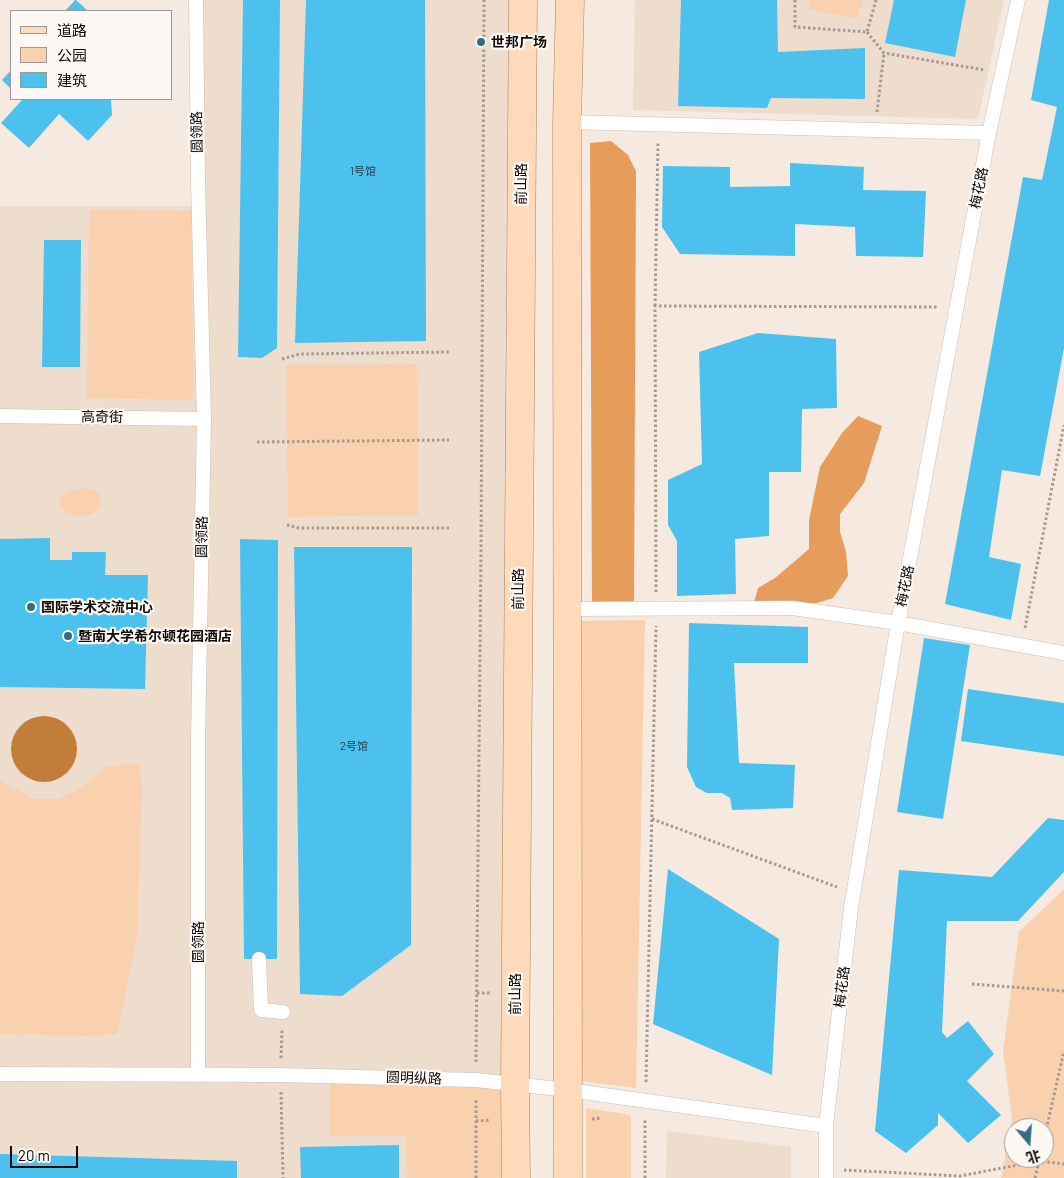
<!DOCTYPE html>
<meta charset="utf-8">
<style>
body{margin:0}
#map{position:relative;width:1064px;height:1178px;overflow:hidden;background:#f6e9e0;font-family:Barlow,"Noto Sans SC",sans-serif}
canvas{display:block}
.legend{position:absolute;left:10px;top:10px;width:162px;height:90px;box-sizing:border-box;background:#fdf8f4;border:1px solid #9e9996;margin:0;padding:6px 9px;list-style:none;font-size:15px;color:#0f0b08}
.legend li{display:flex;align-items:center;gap:10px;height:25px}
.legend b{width:25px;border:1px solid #9e9996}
.north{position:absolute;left:1004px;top:1118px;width:50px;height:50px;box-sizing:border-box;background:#fdf8f4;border:1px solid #9e9996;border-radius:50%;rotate:162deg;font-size:14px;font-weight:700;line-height:20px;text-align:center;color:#0f0b08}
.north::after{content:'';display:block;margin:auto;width:18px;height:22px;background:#316d84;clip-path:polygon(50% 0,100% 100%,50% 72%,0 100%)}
.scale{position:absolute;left:10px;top:1146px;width:68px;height:22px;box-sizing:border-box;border:2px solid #0f0b08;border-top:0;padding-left:6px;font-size:15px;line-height:18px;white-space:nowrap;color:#0f0b08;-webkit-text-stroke:4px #fdf8f4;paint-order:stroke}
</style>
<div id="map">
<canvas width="1064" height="1178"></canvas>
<ul class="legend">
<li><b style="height:6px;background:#fedabb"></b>道路</li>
<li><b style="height:14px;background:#f9d1af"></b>公园</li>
<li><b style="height:14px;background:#4dc1ed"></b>建筑</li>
</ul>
<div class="north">北</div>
<div class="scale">20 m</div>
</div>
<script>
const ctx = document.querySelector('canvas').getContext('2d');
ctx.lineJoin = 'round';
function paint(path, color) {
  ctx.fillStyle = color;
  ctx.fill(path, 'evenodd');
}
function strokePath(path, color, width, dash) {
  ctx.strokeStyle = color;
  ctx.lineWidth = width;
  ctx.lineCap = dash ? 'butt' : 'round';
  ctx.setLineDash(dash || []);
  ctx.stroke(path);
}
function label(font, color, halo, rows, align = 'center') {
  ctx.font = font + ' Barlow,"Noto Sans SC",sans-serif';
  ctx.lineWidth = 4.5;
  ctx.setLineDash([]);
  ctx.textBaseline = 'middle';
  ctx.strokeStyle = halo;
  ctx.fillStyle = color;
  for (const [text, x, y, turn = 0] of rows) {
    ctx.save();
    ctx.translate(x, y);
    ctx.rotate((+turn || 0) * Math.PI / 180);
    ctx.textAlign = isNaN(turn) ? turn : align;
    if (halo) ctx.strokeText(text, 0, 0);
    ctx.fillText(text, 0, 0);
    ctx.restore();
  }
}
paint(new Path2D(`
 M196 0H522L515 1178H0V206H199Z
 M635 0H1004L978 119 633 110Z
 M667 1131 791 1147V1178H666Z`), '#eedccd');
paint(new Path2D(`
 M809 0H863L857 18 809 10Z
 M89 210 191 211 194 400 87 398Z
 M417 364 418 515 288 517 286 365Z
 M82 488C95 491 101 490 101 506 79 535 31 493 82 488Z
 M645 620 636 1088 580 1081V621Z
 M139 764 142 786 137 938 117 1034 94 1036 0 1034V780L33 799H56L76 791 94 778 104 766Z
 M1064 889V1178H1001L1012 1120 1003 1051 1019 932ZM1014 1128H1044V1158H1014Z
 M330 1081 509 1089 510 1178H407L406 1136H330Z
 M586 1108 631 1115V1178H586Z`), '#f9d1af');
paint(new Path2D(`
 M611 141 628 155 636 171 634 605 592 603 590 143Z
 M858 416 882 426 864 483 840 514V532L846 552 848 576 833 598 817 603 753 606 758 588 775 578 809 549V520L820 467 842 433Z`), '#e69d5b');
paint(new Path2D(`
 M11 749a33 33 0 1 1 66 0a33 33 0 1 1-66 0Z`), '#c37d3a');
paint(new Path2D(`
 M75 0H76L88 11H65Z
 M243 0H280L277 348 262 358 238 357Z
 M306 0H425L426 341 295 343Z
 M681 0H777L778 52 865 48V99L771 98 767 108 678 106Z
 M894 0H966L955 57 885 43Z
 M1049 0H1064V348L1040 476 1002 470 989 557 1021 564 1011 620 945 604 1023 177 1042 180 1057 107 1031 100Z
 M11 70V89L2 80Z
 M23 99H111L112 115 88 141 59 114 29 148 1 123Z
 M790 163 864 167 863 190 926 191 923 257 856 256 855 227 795 224V256L680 254 662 227 663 166 730 167V187L790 186Z
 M44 240H81L80 367H42Z
 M758 333 836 339 837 408 802 409 801 472H769V536L735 539 736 594 677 596V541L668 525V480L702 464 699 352Z
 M50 538V560H72V552H106L105 575H148L145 689 0 687V539Z
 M240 539 278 540 277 959H244Z
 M294 547H412L411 945 342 996 300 994Z
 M689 623 808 627V663H734L739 763 795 765 793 808 732 810 730 798 722 793H707L696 787 687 767Z
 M924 638 970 645 943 819 897 812Z
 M968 689 1064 703V756L961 741Z
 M1048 818 1064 820V872L1018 921H947L942 1032 947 1038 968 1021 994 1054 967 1081 1001 1115 968 1143 938 1113V1125L906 1153 875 1131 899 870 992 877Z
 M668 869 779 939 772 1075 653 1024Z
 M399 1145V1178H301L300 1147Z
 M0 1154 237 1161V1178H0Z`), '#4dc1ed');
const lane = new Path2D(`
 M196 0 198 180 204 419 198 740V1075
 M567 122 989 133
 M0 416 204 419
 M568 609 792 608 898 623 1064 653
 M259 959 261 1010 283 1012
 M0 1074 280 1075 476 1080 568 1090 826 1126
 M826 1178V1126L851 908 898 623 989 133 1018 0`);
const primary = new Path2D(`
 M516 1178 515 1084 523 0
 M568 1178 567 122 570 0`);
strokePath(lane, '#cbbfb5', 15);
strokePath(primary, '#aa825e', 29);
strokePath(new Path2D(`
 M795 0V27L867 32 876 0
 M867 32 884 53 985 70
 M877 112 884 53
 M655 306 658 142
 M282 359 300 354 449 352
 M257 442 449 440
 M287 525 299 528H449
 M656 592 655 306 938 307
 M1025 628 1064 425
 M652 819 837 887
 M972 984 1064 991
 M477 993H491
 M281 1058 282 1030
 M476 1062 481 549 484 0
 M646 1082 656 626
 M281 1092 283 1178
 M592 1119 602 1118
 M476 1121 491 1120
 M1044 1139 1064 1051
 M844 1170 960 1176 1039 1161 1064 1164
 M476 1178V1099
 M645 1178V1119
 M1035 1178 1040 1158`), '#a49a93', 3, [2.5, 2.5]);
strokePath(lane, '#fff', 14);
strokePath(primary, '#fedabb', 28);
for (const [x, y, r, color] of [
 [481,42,5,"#316d84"],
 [31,607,5,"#316d84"],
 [68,636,5,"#316d84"]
]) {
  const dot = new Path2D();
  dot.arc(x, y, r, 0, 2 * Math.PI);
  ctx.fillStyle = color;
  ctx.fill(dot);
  strokePath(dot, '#fdf8f4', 2);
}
label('11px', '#1e3841', null, [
 ["1号馆",363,171],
 ["2号馆",354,746]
]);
label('bold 14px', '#0f0b08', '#fdf8f4', [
 ["世邦广场",491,42],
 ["国际学术交流中心",41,607],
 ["暨南大学希尔顿花园酒店",78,636]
], 'left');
label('14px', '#0f0b08', '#fdf8f4', [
 ["圆领路",197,132,-91],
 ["前山路",521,184,-90],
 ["梅花路",979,188,-79],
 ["高奇街",102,417,1],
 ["圆领路",202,537,-89],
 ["梅花路",905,586,-79],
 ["前山路",518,589,-90],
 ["圆领路",198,942,-90],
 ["梅花路",842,987,-83],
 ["前山路",515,994,-90],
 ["圆明纵路",414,1078,2]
]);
</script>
